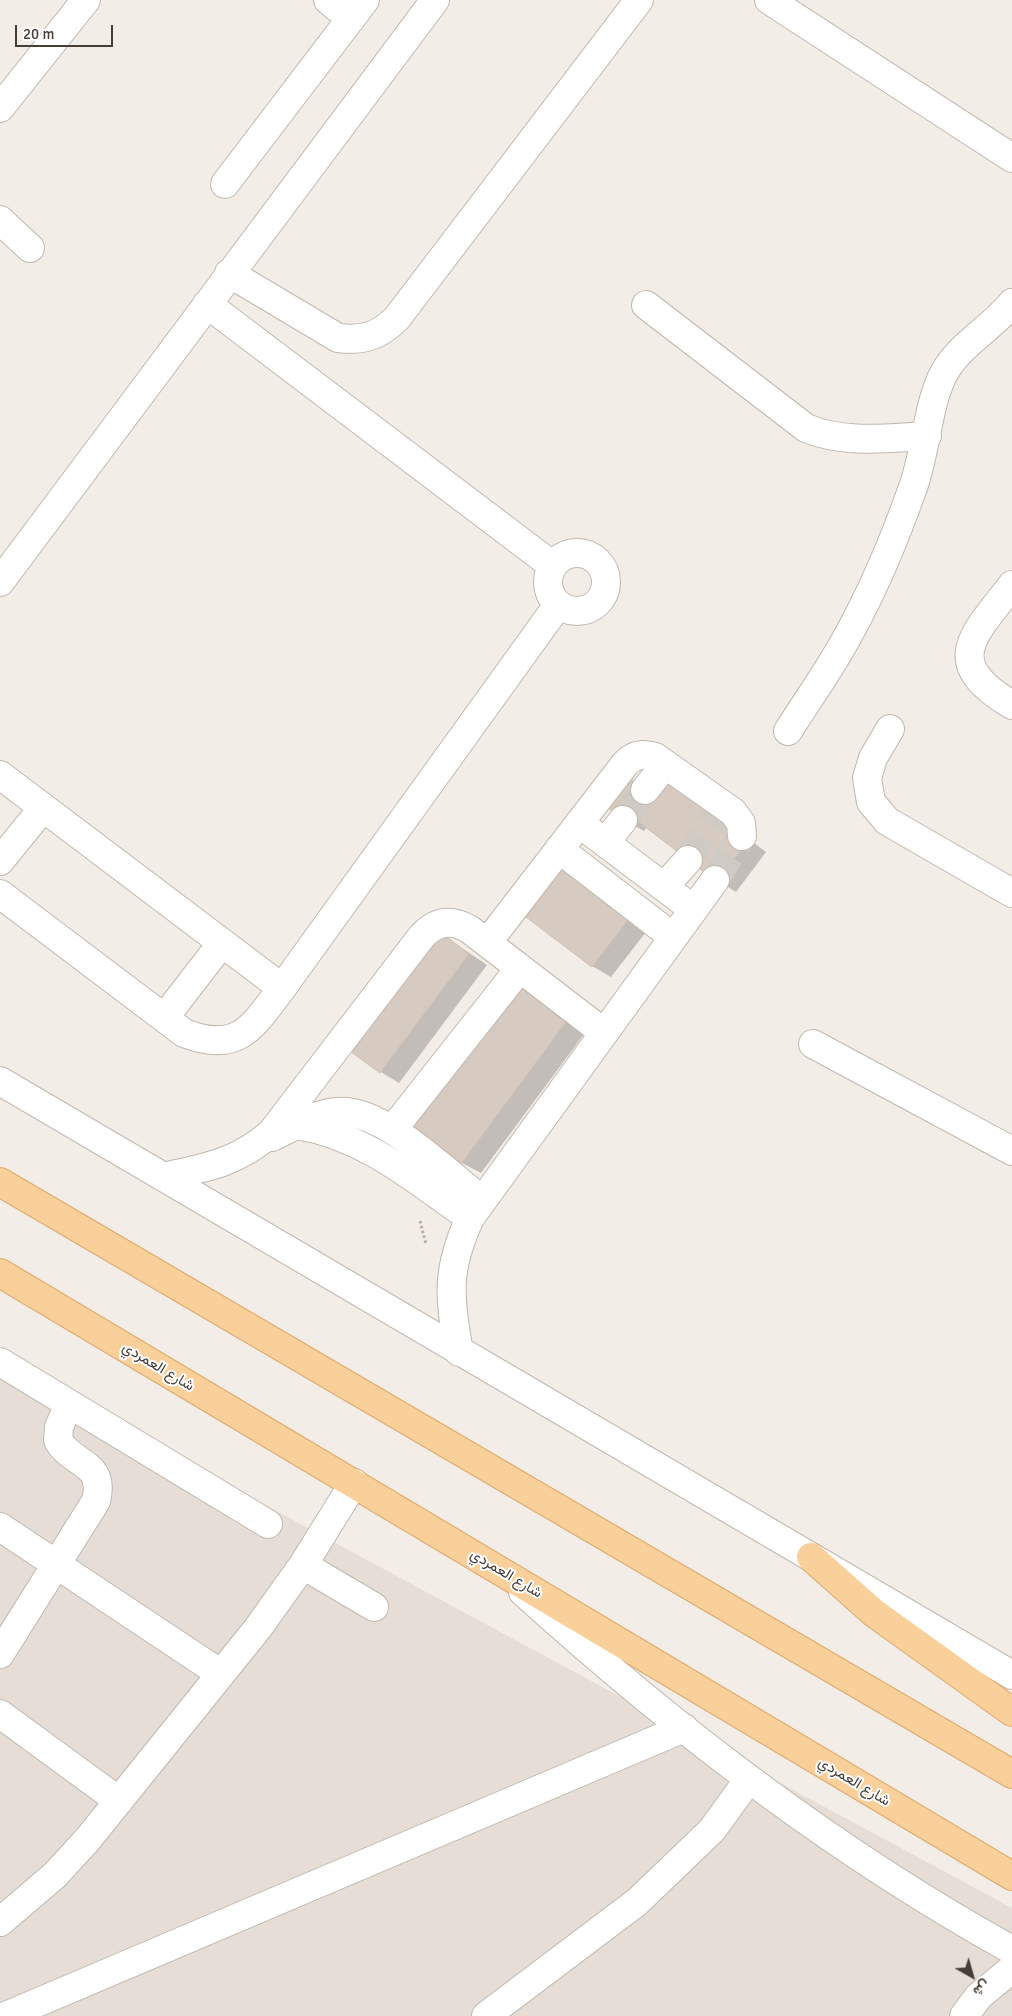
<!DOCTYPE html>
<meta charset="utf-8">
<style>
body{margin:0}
#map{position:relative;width:1012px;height:2016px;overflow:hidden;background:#f3ede7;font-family:Signika,Vazirmatn,sans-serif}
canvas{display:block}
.north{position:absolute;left:947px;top:1951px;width:50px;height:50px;-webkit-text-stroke:4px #fff;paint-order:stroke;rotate:142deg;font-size:14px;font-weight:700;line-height:20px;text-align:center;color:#453d36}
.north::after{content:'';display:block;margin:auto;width:18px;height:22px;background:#453d36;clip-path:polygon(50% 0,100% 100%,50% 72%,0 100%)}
.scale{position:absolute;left:15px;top:25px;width:98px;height:22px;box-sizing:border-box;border:2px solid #453d36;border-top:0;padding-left:6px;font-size:15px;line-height:18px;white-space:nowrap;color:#453d36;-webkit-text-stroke:4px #fff;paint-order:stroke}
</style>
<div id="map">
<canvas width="1012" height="2016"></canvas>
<div class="north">ش</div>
<div class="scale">20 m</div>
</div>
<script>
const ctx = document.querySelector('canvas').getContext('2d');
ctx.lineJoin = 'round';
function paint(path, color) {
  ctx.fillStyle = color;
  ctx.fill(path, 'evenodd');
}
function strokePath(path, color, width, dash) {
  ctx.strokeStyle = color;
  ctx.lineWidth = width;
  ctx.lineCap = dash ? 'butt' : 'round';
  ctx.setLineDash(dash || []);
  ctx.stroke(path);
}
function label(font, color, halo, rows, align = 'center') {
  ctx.font = font + ' Signika,Vazirmatn,sans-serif';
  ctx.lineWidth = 4;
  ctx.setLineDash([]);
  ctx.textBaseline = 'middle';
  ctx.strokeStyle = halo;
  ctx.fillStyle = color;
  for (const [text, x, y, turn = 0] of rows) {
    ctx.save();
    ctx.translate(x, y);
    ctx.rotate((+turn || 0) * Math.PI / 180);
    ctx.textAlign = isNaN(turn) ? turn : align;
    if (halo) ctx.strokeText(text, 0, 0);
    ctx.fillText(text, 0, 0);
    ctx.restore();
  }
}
paint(new Path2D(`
 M0 1362 1012 1908V2016H0Z`), '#e6ded6');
paint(new Path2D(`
 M625 776 638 783 685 791 766 852 736 892 718 881 647 827 644 831 631 824Z
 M566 867 650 927 611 977 592 966Z
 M437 931 487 965 399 1083 381 1072Z
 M536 992 587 1030 481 1173 462 1163Z`), '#0003');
const building = new Path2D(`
 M625 774 653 796 630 825 602 803Z
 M666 778 748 841 717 882 635 819Z
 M565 865 631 916 592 967 526 917Z
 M436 929 469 954 380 1073 347 1049Z
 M517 980 569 1018 461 1164 409 1125Z`);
paint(building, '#d7cac0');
strokePath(building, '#cebeb1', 1);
strokePath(new Path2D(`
 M623 820 645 790
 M688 860 716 816
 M715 880 742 836`), '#d0cac4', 28, [28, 14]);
const minor = new Path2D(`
 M328 0 351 19
 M769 0 1012 158
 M0 108 86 0
 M225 184 365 0
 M0 220 30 248
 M229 273 338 338C364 341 379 336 397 318L639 0
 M207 304 553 566
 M646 305 806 428C844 444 886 438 927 436
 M548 582a29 29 0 1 1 58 0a29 29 0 1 1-58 0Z
 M0 582 435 0
 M1012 585C973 636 940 662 1012 705
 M890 729 873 758 867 778 871 802 887 821 1012 893
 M788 731C809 698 832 666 850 632 875 586 895 538 912 490 926 454 927 405 944 373 960 344 992 328 1012 303
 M0 775 282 988
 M645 790 665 765
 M579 823 693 909
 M605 843 623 820
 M559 849 673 937
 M0 861 43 808
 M664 887 688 860
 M0 894 184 1033C238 1054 252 1028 282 988L558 605
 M487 943 625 764C634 754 643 753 655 757L733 812 741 823 742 836
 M164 1018 222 943
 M813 1044 1012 1151
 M0 1081 1012 1675
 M296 1125C366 1136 414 1179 470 1218
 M393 1129 520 968
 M272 1137C293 1127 313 1114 337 1112 381 1107 447 1173 482 1200
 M163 1177C206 1168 239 1162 272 1132L422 936C436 921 451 919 469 929L603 1032
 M459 1352C449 1297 446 1270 470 1218L715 880
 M0 1362 268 1524
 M0 1527 221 1674
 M303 1565 374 1607
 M523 1592C673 1728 835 1852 1012 1950
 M0 1654 96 1501C106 1461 72 1466 58 1440L59 1427 69 1404
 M0 1714 119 1801
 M0 1922 55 1875 88 1839 258 1628 303 1565 354 1483
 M6 2016 684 1728
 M486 2016 637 1902 712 1830 749 1779
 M964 2016 979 1996 1012 1969`);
const major = new Path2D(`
 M0 1182 1012 1774
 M0 1273 1012 1876
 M811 1557 874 1613 1012 1712`);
strokePath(minor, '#c1b7ad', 30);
strokePath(major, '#dea96a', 30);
strokePath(new Path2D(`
 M420 1221 426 1244`), '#bfad9c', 3, [2.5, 2.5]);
strokePath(minor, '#fff', 28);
strokePath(major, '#f9cf9a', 28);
label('15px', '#453d36', '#fff', [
 ["شارع العمردي",158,1367,31],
 ["شارع العمردي",506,1574,31],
 ["شارع العمردي",854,1782,31]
]);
</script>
